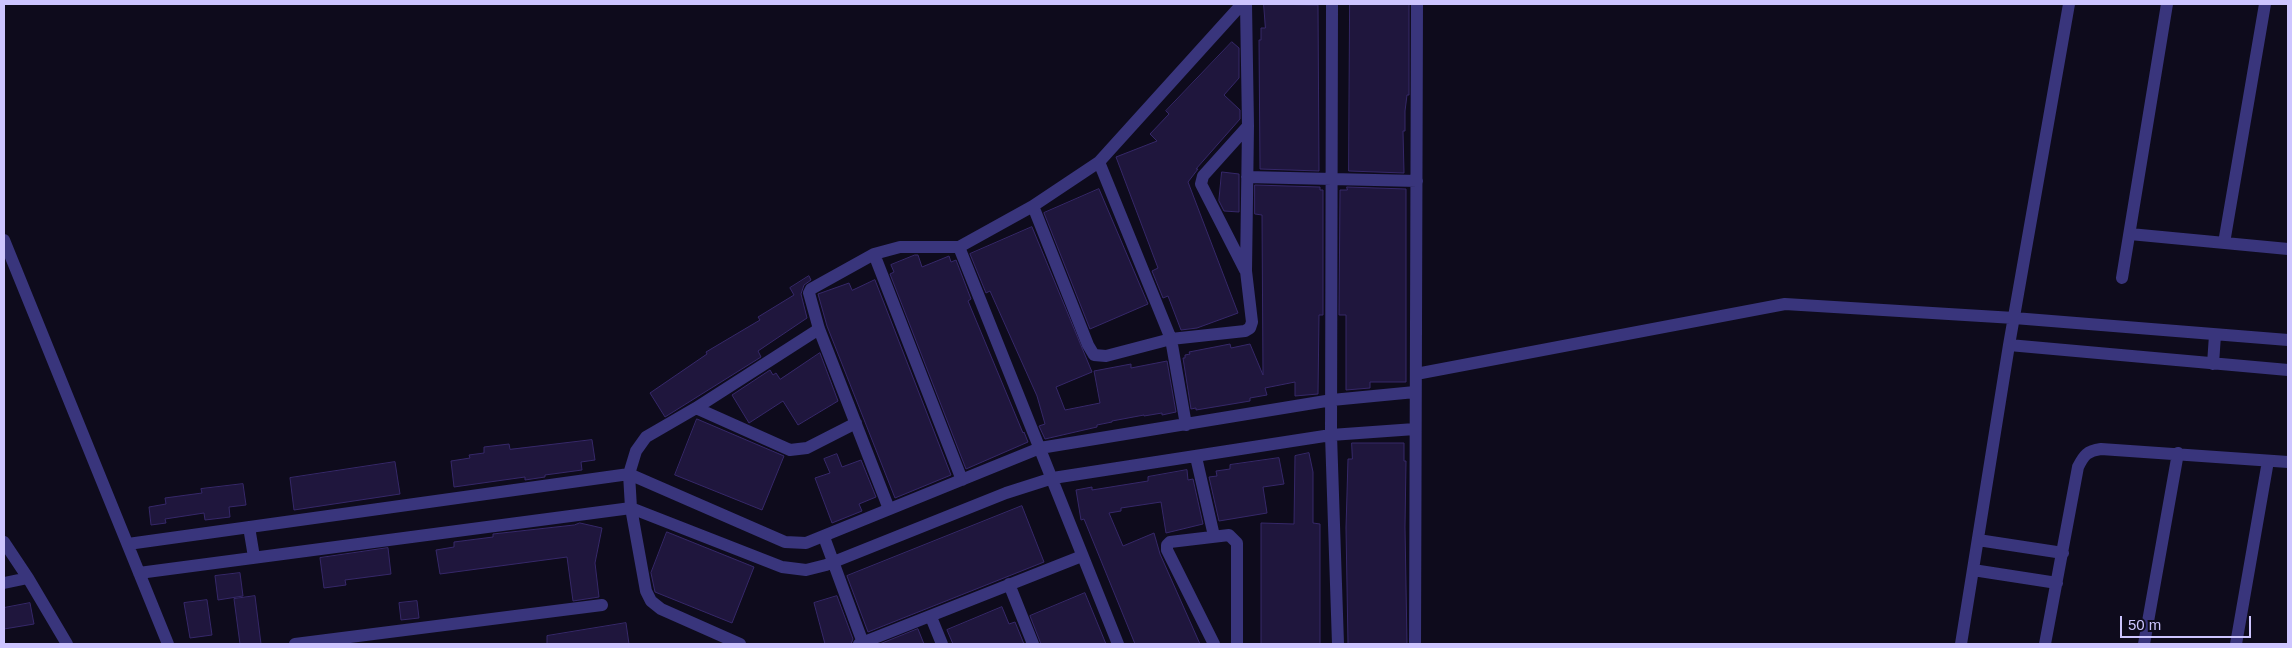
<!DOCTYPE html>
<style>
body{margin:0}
#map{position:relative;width:2292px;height:648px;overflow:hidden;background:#0e0b1c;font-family:Arial,sans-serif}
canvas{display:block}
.frame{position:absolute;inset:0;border:5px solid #cdc5ff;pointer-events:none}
.scale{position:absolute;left:2120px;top:616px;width:131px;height:22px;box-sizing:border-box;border:2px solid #cdc5ff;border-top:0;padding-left:6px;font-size:15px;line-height:18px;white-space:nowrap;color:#cdc5ff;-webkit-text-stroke:4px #0e0b1c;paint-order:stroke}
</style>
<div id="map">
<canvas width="2292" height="648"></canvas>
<div class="frame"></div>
<div class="scale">50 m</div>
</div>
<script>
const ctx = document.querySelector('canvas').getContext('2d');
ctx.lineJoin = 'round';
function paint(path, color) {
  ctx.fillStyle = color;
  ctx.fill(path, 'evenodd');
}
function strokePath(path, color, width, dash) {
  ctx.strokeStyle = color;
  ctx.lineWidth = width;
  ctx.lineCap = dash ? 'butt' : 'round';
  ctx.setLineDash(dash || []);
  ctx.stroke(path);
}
const building = new Path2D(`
 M1264 4 1318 5 1319 171 1260 169 1259 40H1261V28H1265Z
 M1350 4H1409V95H1407L1405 111V131H1403L1404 173 1349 171Z
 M1232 42 1239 48V78L1224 95 1240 110V119L1196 169H1198L1188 182 1238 313 1197 328 1181 330 1168 296 1163 298 1152 271 1158 268 1116 157 1157 141 1150 134 1169 114 1166 111Z
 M1222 172 1239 174V212L1224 211 1219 201Z
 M1255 185 1320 187V190H1323V315H1319L1318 394 1295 396V382L1265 388 1267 395 1250 398V401L1196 410V408L1191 409 1183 358H1185V355L1190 354 1189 352 1230 344 1231 348 1250 344 1263 375 1262 215 1255 214Z
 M1347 187 1406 189V382H1370V388L1346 390V315H1339L1340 190H1347Z
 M1099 189 1148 304 1090 329 1044 213Z
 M1032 227 1092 372 1056 387 1065 410 1100 403 1094 371 1131 364V368L1167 361 1176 412 1162 415V413L1144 416V415L1112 421V422L1097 425V427L1045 439 1039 426 1045 424 1037 396 990 291 986 293 970 254Z
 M915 255H918L922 267 949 256 951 262 956 260 971 299 968 301 1023 433 1024 432 1028 442 966 469 890 274 894 272 891 265Z
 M809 276 811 280 804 285 801 294 807 318 758 351 761 357 665 417 650 393 707 354 706 352 760 320 758 317 794 295 790 288Z
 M875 280 951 475 895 498 827 326 818 294 849 283 852 290Z
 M820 353 838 401 798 425 783 401 749 423 732 395 770 370 773 375 776 373 780 379Z
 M697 419 784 456 762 510 675 475Z
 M592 440 595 460 581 462 582 470 545 475V477L525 480V477L454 487 451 461 470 458 469 455 484 453V447L509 444 510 449Z
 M1352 443H1404V461H1406L1405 527 1407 644H1348L1346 528 1348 459H1352Z
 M1309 453 1313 472V523L1320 524V644H1261V523L1294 524 1295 456Z
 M837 454 842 467 861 460 876 497 859 504 862 511 832 523 815 478 830 473 824 459Z
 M1279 458 1284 484 1263 487 1267 513 1219 521 1209 477 1217 476 1216 471 1230 469V465Z
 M395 462 400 494 294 510 290 478Z
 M1187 470 1188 480 1193 479 1203 524 1166 533 1161 502 1121 508V511L1109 513 1123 546 1154 533 1160 554 1200 644H1135L1084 519 1081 520 1076 490 1092 487V490L1148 481V477Z
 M243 484 246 505 229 507 230 517 205 520 204 513 165 519 166 523 151 525 149 507 166 504 165 498 202 493 201 489Z
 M1022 506 1044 562 868 632 847 576Z
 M580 523 602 528 595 563 599 597 573 601 567 557 440 574 436 550 454 547V542L493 537V534L574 525Z
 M667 532 754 567 732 623 655 592 651 573Z
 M388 548 391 574 345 580 346 585 324 588 320 558Z
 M240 573 243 596 218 600 215 576Z
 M1085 593 1106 644H1041L1030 616Z
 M255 596 261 644H240L234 599Z
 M837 596 853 639 851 644H825L814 603Z
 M207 600 212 635 190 638 184 603Z
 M417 601 419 618 401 620 399 603Z
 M30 603 34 624 4 629V608Z
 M1002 607 1009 624 1015 622 1024 644H953L947 630Z
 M626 623 629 644H547V636Z
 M918 629 924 644H880Z`);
paint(building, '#1f163d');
strokePath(building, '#362869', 1);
strokePath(new Path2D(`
 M1332 4 1331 435 1338 644
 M1099 162 1171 339 1186 425
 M1247 177 1417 181
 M1033 206 1088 345 1094 355 1106 356 1171 339 1245 331 1250 328 1252 322 1246 271 1248 126 1246 4
 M2130 234 2288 249
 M4 240 168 644
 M2224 243 2265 4
 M959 247 1118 644
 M874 254 962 480
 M1245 270 1201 184 1203 176 1248 126
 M2122 278 2167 4
 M2009 345 2288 370
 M2213 364 2215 335
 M1416 374 1785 304 2014 318 2288 340
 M696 408 790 450 807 448 856 423
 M1196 457 1214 536
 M889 509 819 329 809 293 811 289 874 254 900 247H959L1033 206 1099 162 1242 4
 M249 527 254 557
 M824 537 863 643
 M1978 540 2063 553
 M4 542 28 578 67 644
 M128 544 629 474 785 542 806 543 1040 448 1332 400 1415 392
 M1973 570 2057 583
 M139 573 631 508 782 567 806 570 826 565 1006 493 1053 478 1331 435 1415 429
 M4 583 28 578
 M1009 584 1033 644
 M931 617 942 644
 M295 644 602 605
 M740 644 661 609 651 601 646 591 631 508 629 474 636 451 646 437 696 408 819 329
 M859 644 1082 556
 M1214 644 1167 550V545L1170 542 1229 535 1237 543V644
 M1415 644 1417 4
 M1961 644 2009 345 2069 4
 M2045 644 2078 467C2084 455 2087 451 2101 449L2288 462
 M2144 644 2178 453
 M2236 644 2268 461`), '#39357c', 12);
</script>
